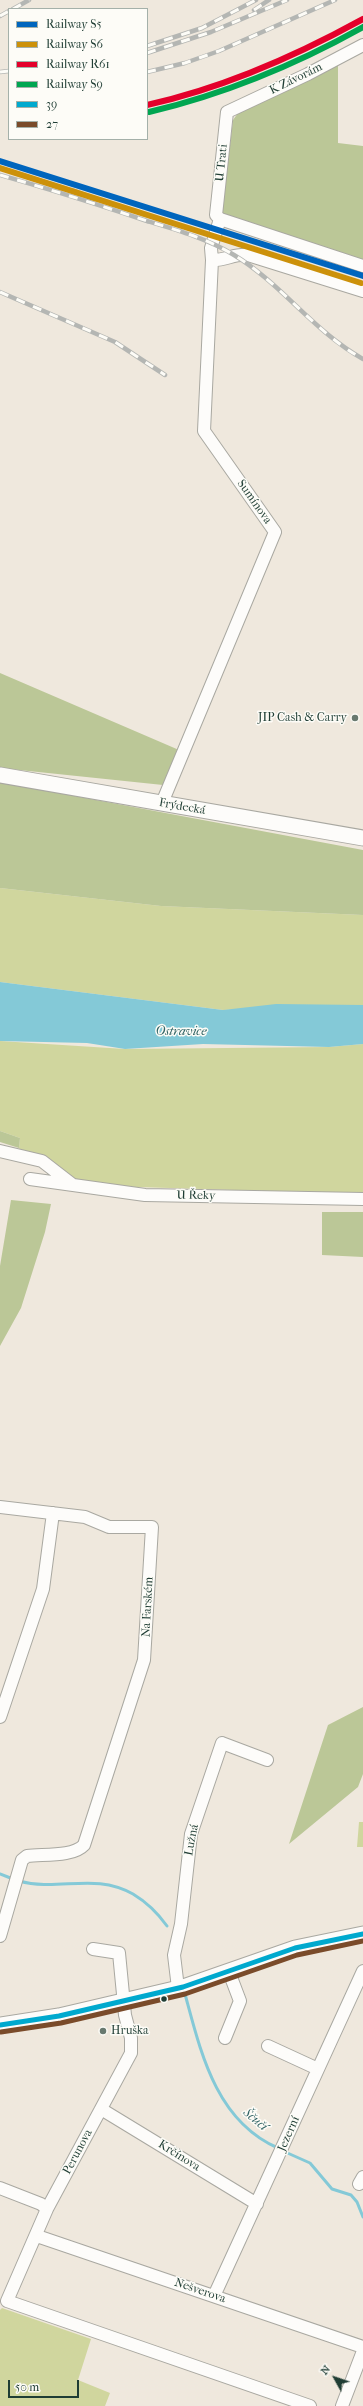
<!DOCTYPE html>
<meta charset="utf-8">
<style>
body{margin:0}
#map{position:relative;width:363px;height:2406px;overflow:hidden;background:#efe8dd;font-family:"IM FELL French Canon",serif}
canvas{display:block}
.legend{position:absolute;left:8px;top:8px;width:140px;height:132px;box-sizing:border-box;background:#fdfcf7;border:1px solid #a4b0a9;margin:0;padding:5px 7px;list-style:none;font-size:12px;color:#1f3d34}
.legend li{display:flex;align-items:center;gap:8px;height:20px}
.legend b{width:20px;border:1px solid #a4b0a9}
.north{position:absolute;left:315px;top:2358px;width:40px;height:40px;-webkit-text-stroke:3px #fdfcf7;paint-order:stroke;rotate:310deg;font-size:11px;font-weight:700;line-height:16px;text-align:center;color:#1f3d34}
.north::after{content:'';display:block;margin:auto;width:14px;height:18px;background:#1f3d34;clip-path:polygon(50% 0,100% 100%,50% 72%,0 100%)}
.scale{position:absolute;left:8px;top:2380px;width:71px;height:18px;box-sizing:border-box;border:2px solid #1f3d34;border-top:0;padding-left:5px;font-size:12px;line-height:14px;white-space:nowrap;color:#1f3d34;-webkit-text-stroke:3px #fdfcf7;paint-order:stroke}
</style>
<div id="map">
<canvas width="363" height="2406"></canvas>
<ul class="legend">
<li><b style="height:5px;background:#0065bd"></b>Railway S5</li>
<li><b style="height:5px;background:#cc910a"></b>Railway S6</li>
<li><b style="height:5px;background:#e4002b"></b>Railway R61</li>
<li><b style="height:5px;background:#00a651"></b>Railway S9</li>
<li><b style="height:5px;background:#00a9ce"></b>39</li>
<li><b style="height:5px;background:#7a4b2a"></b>27</li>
</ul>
<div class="north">N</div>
<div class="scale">50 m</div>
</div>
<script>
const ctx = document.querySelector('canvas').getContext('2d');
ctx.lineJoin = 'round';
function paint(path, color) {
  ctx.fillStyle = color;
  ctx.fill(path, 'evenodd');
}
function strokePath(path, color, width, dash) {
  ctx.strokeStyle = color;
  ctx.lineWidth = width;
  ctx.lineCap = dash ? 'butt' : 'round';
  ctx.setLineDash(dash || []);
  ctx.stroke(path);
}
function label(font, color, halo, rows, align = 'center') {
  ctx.font = font + ' "IM FELL French Canon",serif';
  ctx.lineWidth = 3;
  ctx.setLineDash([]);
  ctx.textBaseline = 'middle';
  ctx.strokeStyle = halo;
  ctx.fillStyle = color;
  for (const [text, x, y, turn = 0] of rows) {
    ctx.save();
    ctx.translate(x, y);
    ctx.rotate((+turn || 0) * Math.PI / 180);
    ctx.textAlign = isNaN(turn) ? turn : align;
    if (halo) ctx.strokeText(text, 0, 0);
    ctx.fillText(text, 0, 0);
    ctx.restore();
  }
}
paint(new Path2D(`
 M0 888 161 906 363 915V1005L223 1010 0 982Z
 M0 1041 125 1049 329 1047 363 1044V1194L73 1185 67 1173 27 1163 19 1148 20 1138 0 1131Z
 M359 1822H363V1847H357Z
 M2 2308 91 2339 78 2380 110 2393 105 2406H0V2310Z`), '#d0d69e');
paint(new Path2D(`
 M338 63V143L363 146V260L222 214 233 120 238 113Z
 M0 673 179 750 163 785 0 768Z
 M0 782 363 850V915L161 906 0 888Z
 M0 1131 20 1138 19 1148 0 1142Z
 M11 1200 51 1204 45 1232 21 1308 0 1346V1266Z
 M322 1212H363V1257L322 1255Z
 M363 1707V1774L358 1787 289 1844 328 1725Z`), '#bbc797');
paint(new Path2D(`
 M0 982 223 1010 276 1004 363 1005V1044L329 1047 203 1044 125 1049 87 1043 0 1041Z`), '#84c9d7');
strokePath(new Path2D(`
 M0 1874 13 1879
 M19 1881C59 1892 94 1872 133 1894 148 1903 157 1912 167 1926
 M185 1994C201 2053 216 2121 278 2148
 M283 2151 310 2163 332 2189 351 2195 357 2202 363 2217`), '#84c9d7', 3);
const minor = new Path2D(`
 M220 219 363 266
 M212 260C225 261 235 253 248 255L363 291
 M162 803 275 532 204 431 212 260 211 248 220 219 216 215 227 112 308 74 363 45
 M0 1151 42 1161 73 1185
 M30 1179 145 1195 363 1199
 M0 1507 85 1517 109 1527H152L144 1660 84 1845C73 1857 44 1854 27 1856L22 1860 0 1936
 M0 1717 43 1589 53 1513
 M93 1949 119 1953 125 2015 131 2038V2053L47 2209 7 2301 310 2406
 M178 1988 174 1955 181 1924 191 1834 222 1743 267 1760
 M225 2038 240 2001 229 1972
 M268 2046 318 2069
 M101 2109 257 2204
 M359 2184 363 2177
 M0 2188 41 2204 47 2209
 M37 2236 363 2347
 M214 2296 363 1971
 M342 2406 363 2351`);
const major = new Path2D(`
 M0 775 363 838
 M0 2025 59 2016 183 1987 295 1948 363 1934`);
strokePath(minor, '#a9a8a1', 14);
strokePath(major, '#a9a8a1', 17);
strokePath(minor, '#fdfcfa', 12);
strokePath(major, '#fdfcfa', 15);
const rail = new Path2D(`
 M13 9 29 0
 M254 10 269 0
 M0 16 9 11
 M147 46 202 28 256 0
 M147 53 211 32 287 0
 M0 72 9 71
 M147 72 185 63 219 51 335 0
 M0 175C49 189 99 205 147 221 177 230 208 239 234 255 282 284 314 332 363 359
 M72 190 93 198
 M0 292 115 342 165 375`);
strokePath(rail, '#b4b6b3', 4.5);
strokePath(rail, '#fdfcf7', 3, [9]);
strokePath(new Path2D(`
 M0 2025 59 2016 183 1987 295 1948 363 1934`), '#00a9ce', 5);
strokePath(new Path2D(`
 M1 2032 61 2023 185 1994 297 1955 363 1941`), '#7a4b2a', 5);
strokePath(new Path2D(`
 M0 161 363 276`), '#0065bd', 6);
strokePath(new Path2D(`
 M0 168 361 283`), '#cc910a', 6);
strokePath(new Path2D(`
 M147 105C224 88 294 57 363 19`), '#e4002b', 6);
strokePath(new Path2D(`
 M149 112C225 94 295 65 363 27`), '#00a651', 6);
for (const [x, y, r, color] of [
 [355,718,4,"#68796f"],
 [164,1999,3.5,"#1f3d34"],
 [103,2031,4,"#68796f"]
]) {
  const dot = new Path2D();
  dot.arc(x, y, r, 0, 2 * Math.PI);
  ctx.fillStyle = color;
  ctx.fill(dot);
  strokePath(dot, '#fdfcf7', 1.5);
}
label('12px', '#1f3d34', '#fdfcf7', [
 ["K Závorám",296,79,-26],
 ["U Trati",222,163,-84],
 ["Sumínova",254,502,55],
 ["Frýdecká",182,807,10],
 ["U Řeky",196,1196,1],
 ["Na Farském",148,1607,-87],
 ["Lužná",192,1840,-79],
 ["Jezerní",289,2134,-66],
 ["Perunova",78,2152,-62],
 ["Krčínova",179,2156,32],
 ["Nešverova",200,2291,19]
]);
label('12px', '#1f3d34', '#fdfcf7', [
 ["JIP Cash & Carry",347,718],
 ["Hruška",111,2031,"left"]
], 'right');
label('italic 13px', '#306364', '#fdfcf7', [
 ["Ostravice",181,1032],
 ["Ščučí",255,2120,40]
]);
</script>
